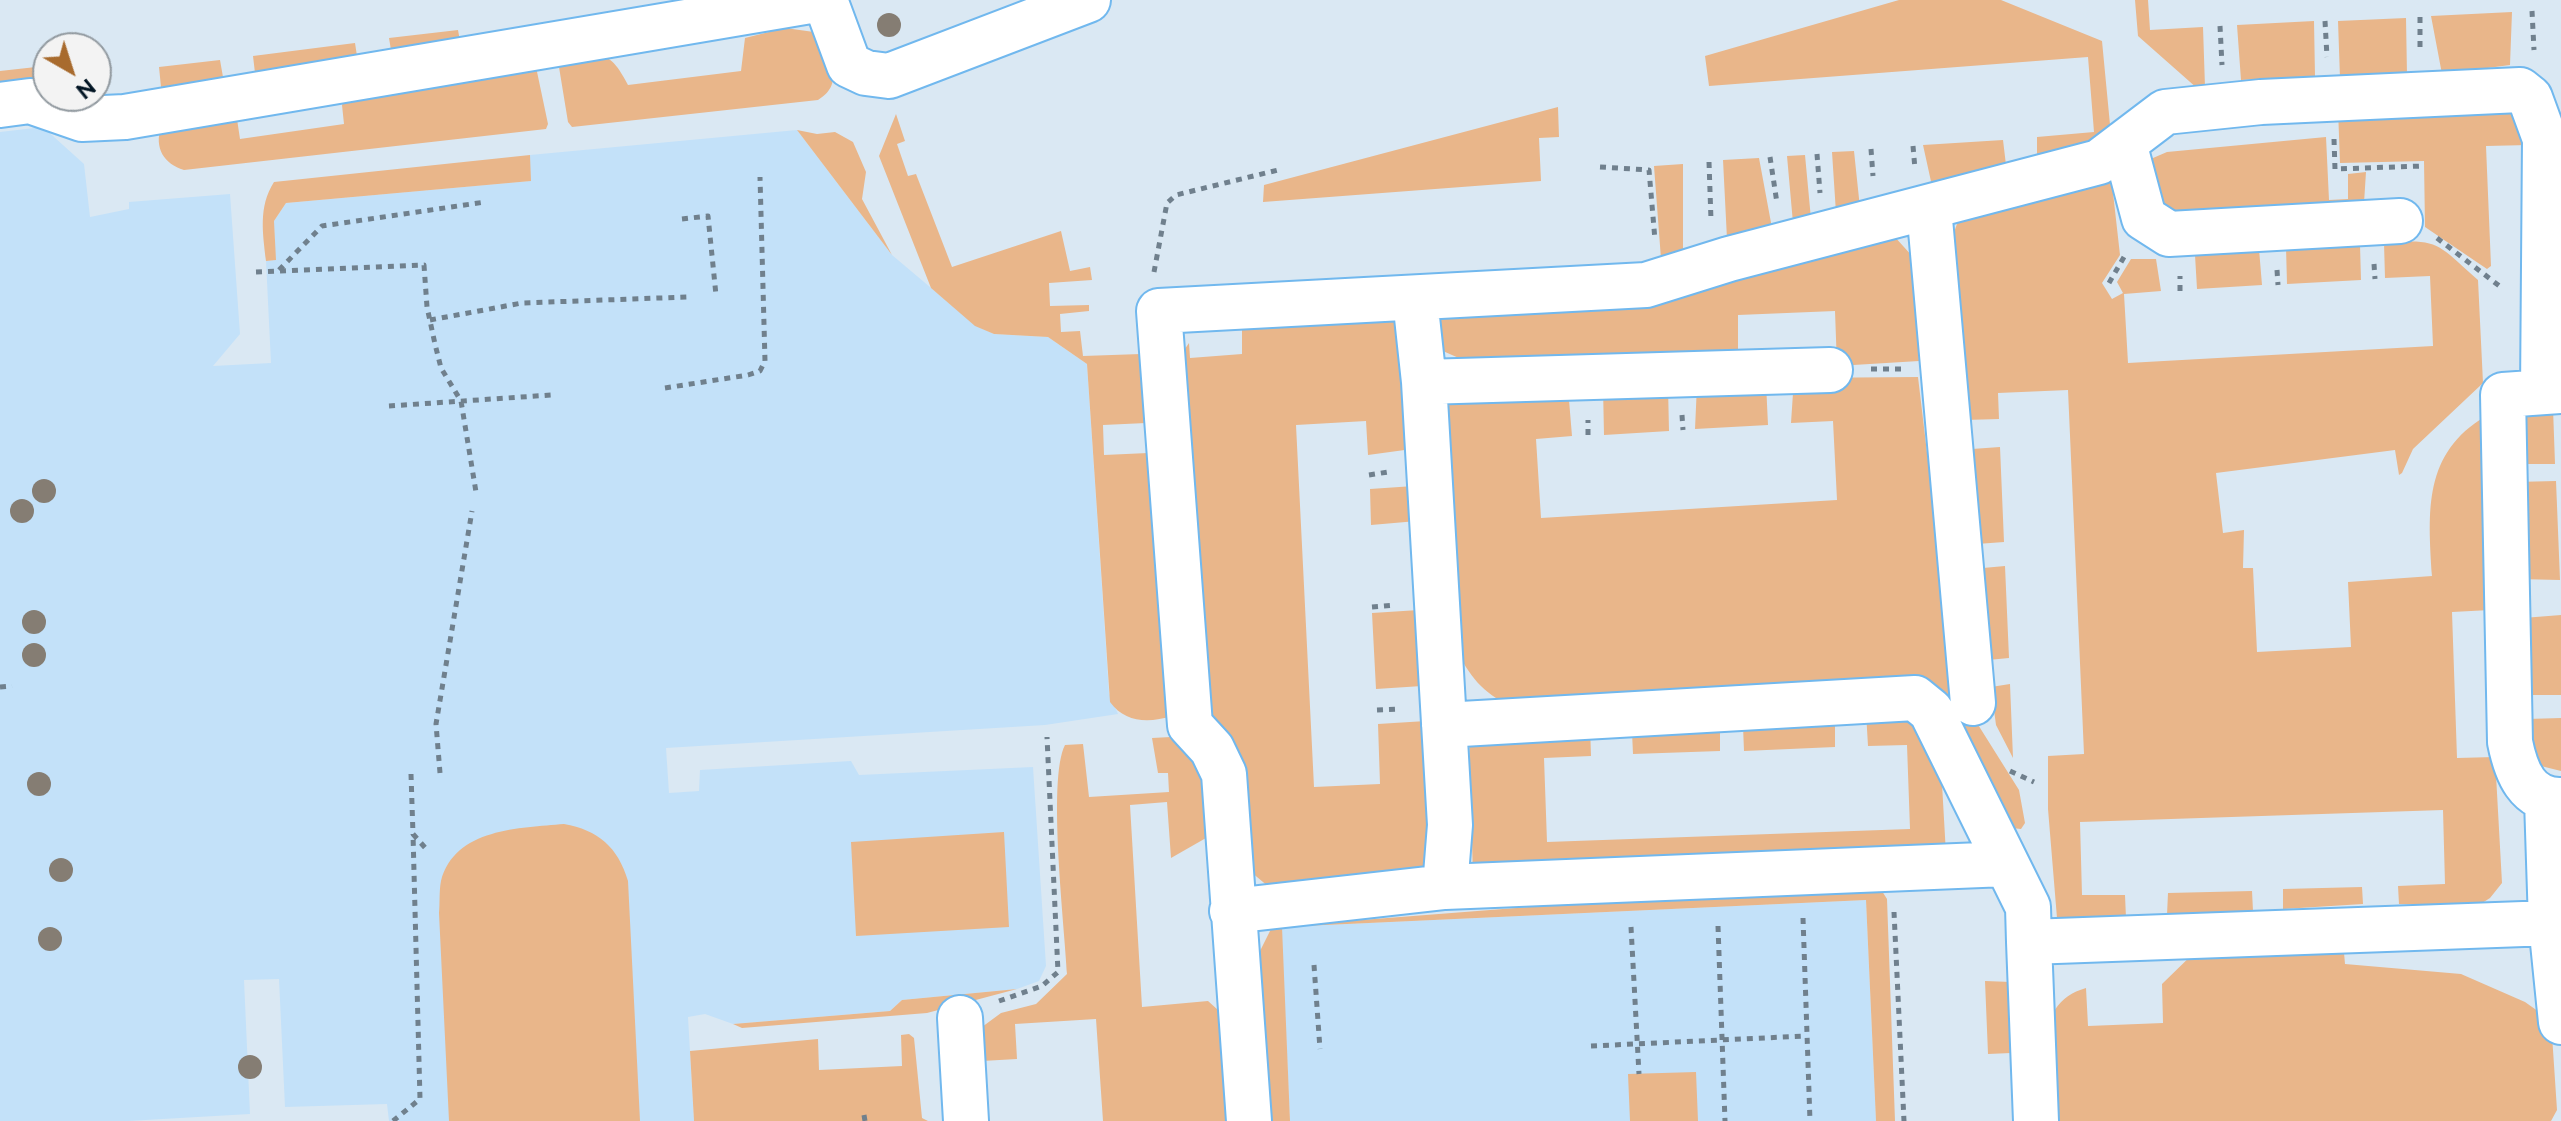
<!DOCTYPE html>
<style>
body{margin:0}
#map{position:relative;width:2561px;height:1121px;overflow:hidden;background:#dae8f3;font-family:Raleway,sans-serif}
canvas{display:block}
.north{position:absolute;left:32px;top:32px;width:80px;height:80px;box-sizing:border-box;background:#f3f3f3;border:2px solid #929aa0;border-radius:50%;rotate:141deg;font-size:22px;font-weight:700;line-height:32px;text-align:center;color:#011423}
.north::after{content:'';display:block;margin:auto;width:28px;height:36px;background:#a86b2e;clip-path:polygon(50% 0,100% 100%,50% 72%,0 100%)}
</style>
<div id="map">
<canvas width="2561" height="1121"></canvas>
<div class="north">N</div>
</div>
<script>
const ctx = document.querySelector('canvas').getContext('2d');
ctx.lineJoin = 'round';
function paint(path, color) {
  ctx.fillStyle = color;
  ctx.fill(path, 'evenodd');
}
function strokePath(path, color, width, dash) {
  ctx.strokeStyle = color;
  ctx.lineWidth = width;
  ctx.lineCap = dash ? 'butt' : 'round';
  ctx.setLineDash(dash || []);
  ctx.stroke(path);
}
paint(new Path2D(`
 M43 127 84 164 90 217 129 209V202L230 194 240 334 213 366 271 363 266 261 275 260 274 221 286 203 530 181V155L797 130 892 255 975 325 994 334 1048 337 1087 364 1109 693 1118 714 1045 725 666 748 669 793 699 791 700 770 851 761 859 775 1033 767 1046 966 1039 981 1017 989 902 1000 890 1011 733 1024 705 1014 688 1017 694 1121H389L387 1104 285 1107 279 979 244 980 250 1114 128 1121H0V132Z
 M1866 900 1876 1121H1290L1281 927Z`), '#c3e1f9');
paint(new Path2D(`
 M1899 0H2001L2102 41 2111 135 2037 159V137L2094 132 2088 57 1709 86 1705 56Z
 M2135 0H2148L2150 30 2203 27 2205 87 2198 89 2138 36Z
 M2512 12 2510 65 2442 74 2431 16Z
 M2406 18 2407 75 2340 78 2338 21Z
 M2314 21 2315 76 2241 80 2237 25Z
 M785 28 814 32C826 56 848 82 818 100L572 127 568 122 558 61C599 56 607 44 628 85L741 71 745 38Z
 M458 30 460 41 391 50 389 38Z
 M355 43 357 56 255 73 253 56Z
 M48 53V87L0 89V71L36 67V55Z
 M220 60 223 77 161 87 159 67Z
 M536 67 548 124 546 129 184 170C164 164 154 148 161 127L237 119 240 139 344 124 342 105 346 98Z
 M1558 107 1559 137 1539 138 1541 181 1263 202 1264 185Z
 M2511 107 2529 145 2486 146 2491 266 2487 269 2425 227 2424 161 2340 163 2338 109Z
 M896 114 905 141 897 144 908 176 916 174 952 267 1061 231 1070 271 1090 267 1092 280 1049 283 1050 306 1089 305V311L1060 314 1061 332 1080 331 1083 356 1141 354 1146 423 1103 425 1104 455 1148 453 1172 716C1149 723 1125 723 1110 702L1087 364 1048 337 994 334 975 326 931 288 879 156Z
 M797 130 817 134 835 132 853 142 866 172 862 199 892 255Z
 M2326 137 2329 200 2348 199V174L2366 172 2364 203 2190 222 2159 210 2146 161 2167 152Z
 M2003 140 2006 165 1932 186 1923 145Z
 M1854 151 1860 208 1836 213 1832 152Z
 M530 155 531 181 286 203 274 221 276 260 266 261C263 234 258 207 274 182Z
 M1805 155 1811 219 1793 223 1787 156Z
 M1759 158 1772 228 1727 239 1723 160Z
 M1683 164V256L1661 259 1654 166Z
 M2111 175 2120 255 2102 283 2112 299 2123 293 2117 282 2131 259H2156L2161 291 2124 294 2128 363 2433 346 2430 276 2385 278 2384 243C2440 238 2437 244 2478 280L2483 383 2413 449 2402 473 2399 475 2395 450 2216 473 2223 533 2244 530 2243 568H2253L2257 652 2351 647 2348 582 2432 576C2428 511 2423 453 2486 416L2490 610 2452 612 2457 758 2495 757 2502 883 2490 898 2479 905 2399 904 2398 886 2445 884 2443 810 2080 822 2082 895H2125L2126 918H2057L2048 809V756L2084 754 2068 390 1998 393 1999 419 1965 420 1949 246 1957 224 1973 210Z
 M1894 236 1913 257 1919 361 1837 366 1835 311 1738 315V358L1484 369 1436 348V319L1448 311Z
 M2360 245 2361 280 2287 284 2286 247Z
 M2259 249 2262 285 2197 289 2195 255Z
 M1385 314 1398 324 1412 449 1368 455 1366 421 1296 425 1314 787 1380 784 1378 724 1426 721 1438 849 1424 873 1269 887 1245 867 1198 714 1176 362 1189 343 1190 358 1242 354V324Z
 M1918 377 1955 688 2019 790 2025 823 2021 829 2012 828 1935 696 1510 705C1483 694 1469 675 1456 649L1443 401 1568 388 1572 436 1536 439 1541 518 1837 500 1833 421 1791 423 1794 378Z
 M1766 383 1768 425 1695 429 1697 385Z
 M1668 386 1669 431 1604 435 1603 387Z
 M2553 408 2555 464H2516L2515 424 2528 409Z
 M2000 447 2004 542 1977 544 1972 449Z
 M2556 481 2560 580 2518 579 2515 482Z
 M1414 486 1417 521 1371 525 1370 489Z
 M2005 566 2009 658 1988 660 1983 568Z
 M1419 610 1422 686 1376 689 1372 613Z
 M2561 615V695H2525L2523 618Z
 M2010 684 2013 758 1996 725 1991 687Z
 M1908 710 1932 744 1942 784 1946 854 1473 877 1469 735 1590 725 1591 756 1544 758 1547 842 1910 829 1907 745 1868 746 1866 712Z
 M2561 718V771L2537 765 2527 719Z
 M1835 723V747L1744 751 1743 726Z
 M1720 730V751L1633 754 1632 732Z
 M1171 737 1185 740 1202 754 1213 834 1171 858 1167 802 1130 805 1142 1007 1208 1001 1218 1010 1223 1024 1230 1121H1103L1096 1019 1015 1024 1017 1059 982 1061V1027L1001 1013 1036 1004 1067 974C1065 928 1047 780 1065 745L1083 744 1089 797 1169 792 1168 773H1158L1152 738Z
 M564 824C598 830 618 847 628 881L640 1121H449L439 913C440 903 439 891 441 881 455 828 520 828 564 824Z
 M1004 832 1009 927 856 936 851 842Z
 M1875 880 1887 899 1895 1121H1876L1866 900 1282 927 1290 1121H1269L1259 953 1272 927Z
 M2362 887 2363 904 2283 909V889Z
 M2252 891 2253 911 2167 915 2168 893Z
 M2343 941 2345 964 2461 974 2525 1002 2542 1014 2552 1035 2557 1110 2551 1121H2046C2046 1073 2029 1004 2086 988L2088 1026 2163 1023 2162 984 2200 947Z
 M1985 981 2011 982V1053L1988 1054Z
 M1017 989 927 1013 742 1028 733 1024 890 1011 902 1000Z
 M909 1034 914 1038 922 1118 928 1121H694L690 1051 818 1039 819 1070 902 1066 901 1035Z
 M1696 1072 1698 1121H1630L1628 1074Z`), '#e9b68a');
const minor = new Path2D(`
 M825 0 849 65 866 73 889 76 1088 0
 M0 105 30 101 82 119 125 117 816 0
 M2124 143 2144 218 2169 234 2400 221
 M1929 208 1973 703
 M1415 299 1424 382
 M2561 391 2503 395 2510 742C2516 772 2527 801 2561 800
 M1444 725 1915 698 1931 711 2028 907 2029 942
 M2547 800 2551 923 2561 1022
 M1445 887 2006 864
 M1232 911 1445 887 1450 825 1424 382 1830 370
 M960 1018 966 1121
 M1249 1121 1224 774 1212 749 1190 725 1159 311 1646 285 1729 259 2099 162 2165 112 2261 102 2520 90 2530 98 2545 139 2543 392
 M2036 1121 2029 942 2551 923`);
strokePath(minor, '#71b8ee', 48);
strokePath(new Path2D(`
 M2532 11 2534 50
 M2420 17V52
 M2325 21 2327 57
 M2220 26 2222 65
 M2334 139 2335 169 2423 166
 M1913 146 1915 169
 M1871 149 1873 176
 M1817 154 1820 193
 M1770 157 1777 203
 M1709 162 1711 220
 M1600 167 1649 170 1655 240
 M682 219 708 216 716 295
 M2437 238 2502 288
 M2374 264 2375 279
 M279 270 322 226 485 202
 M2277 270 2278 285
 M256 272 424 265 427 307 435 344 441 368 461 401 476 492
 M1154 272 1167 203 1176 195 1278 170
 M2109 283 2124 257
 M2180 291V276
 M430 320 522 303 687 297
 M1871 369H1901
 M665 388 748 375 760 371 765 361 760 177
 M389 406 551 395
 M1682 415 1683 430
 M1588 435V420
 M1369 475 1388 472
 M1372 607 1395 605
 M0 687 12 686
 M1377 710 1400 709
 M2010 771 2034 782
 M440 773 436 724 472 511
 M411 774 413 834 428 851
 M1894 912 1904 1121
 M1803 918 1810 1121
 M1718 926 1725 1121
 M1631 927 1639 1074
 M1314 965 1320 1049
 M999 1001 1042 986 1058 972 1047 737
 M1591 1046 1806 1036
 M864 1115 865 1121
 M393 1121 420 1099 413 834`), '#70808d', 5, [6, 6]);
strokePath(minor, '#fff', 44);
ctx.fillStyle = '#857d73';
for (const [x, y] of [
 [889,25],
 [44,491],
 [22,511],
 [34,622],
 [34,655],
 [39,784],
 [61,870],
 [50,939],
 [250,1067]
]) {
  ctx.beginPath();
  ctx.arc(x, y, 12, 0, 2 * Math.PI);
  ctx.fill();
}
</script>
